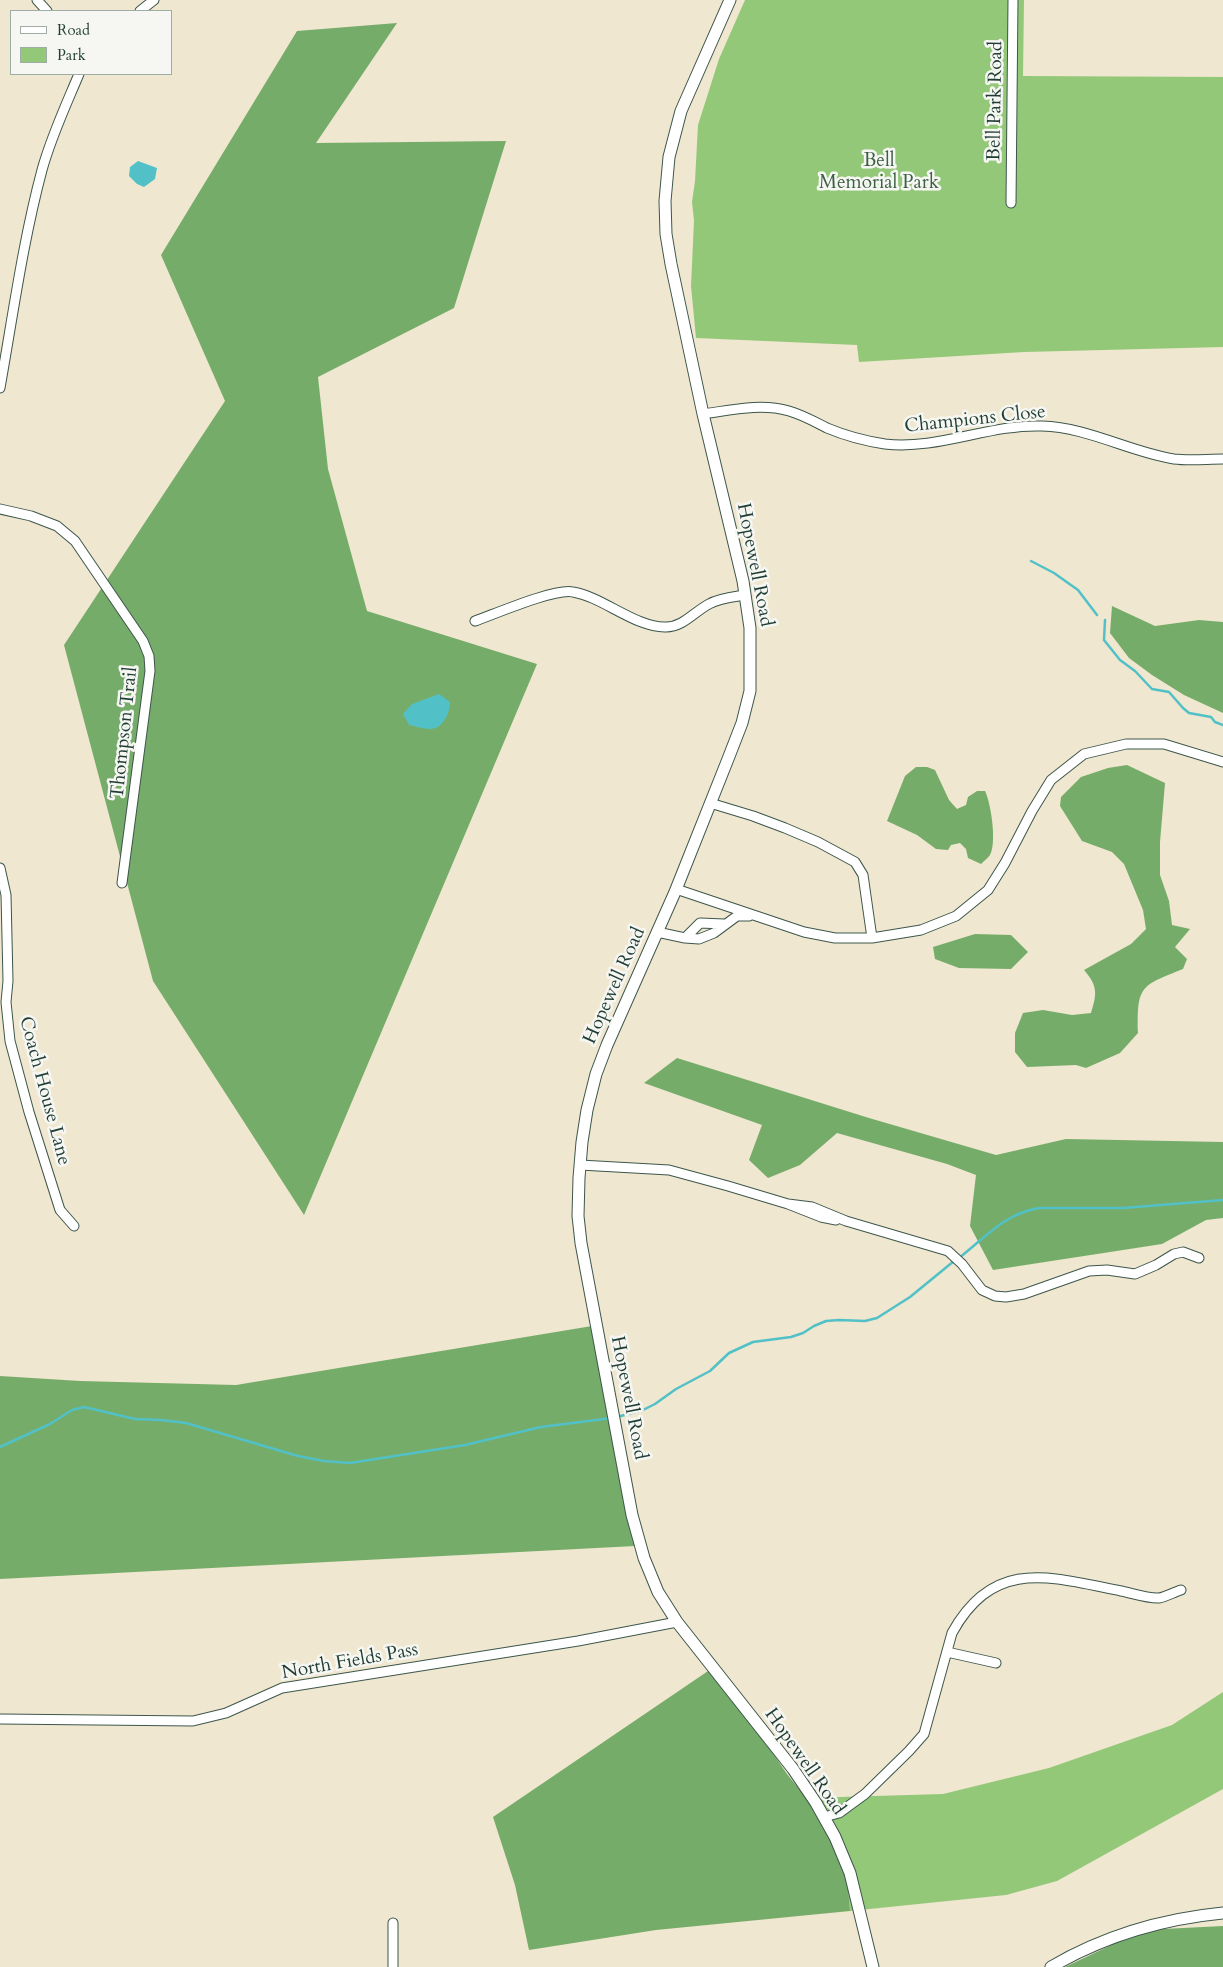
<!DOCTYPE html>
<style>
body{margin:0}
#map{position:relative;width:1223px;height:1967px;overflow:hidden;background:#efe7cf;font-family:Cardo,serif}
canvas{display:block}
.legend{position:absolute;left:10px;top:10px;width:162px;height:65px;box-sizing:border-box;background:#f6f6f2;border:1px solid #a0aca6;margin:0;padding:6px 9px;list-style:none;font-size:15px;color:#1f3d34}
.legend li{display:flex;align-items:center;gap:10px;height:25px}
.legend b{width:25px;border:1px solid #a0aca6}
</style>
<div id="map">
<canvas width="1223" height="1967"></canvas>
<ul class="legend">
<li><b style="height:6px;background:#fff"></b>Road</li>
<li><b style="height:14px;background:#93c879"></b>Park</li>
</ul>
</div>
<script>
const ctx = document.querySelector('canvas').getContext('2d');
ctx.lineJoin = 'round';
function paint(path, color) {
  ctx.fillStyle = color;
  ctx.fill(path, 'evenodd');
}
function strokePath(path, color, width, dash) {
  ctx.strokeStyle = color;
  ctx.lineWidth = width;
  ctx.lineCap = dash ? 'butt' : 'round';
  ctx.setLineDash(dash || []);
  ctx.stroke(path);
}
function label(font, color, halo, rows, align = 'center') {
  ctx.font = font + ' Cardo,serif';
  ctx.lineWidth = 5;
  ctx.setLineDash([]);
  ctx.textBaseline = 'middle';
  ctx.strokeStyle = halo;
  ctx.fillStyle = color;
  for (const [text, x, y, turn = 0] of rows) {
    ctx.save();
    ctx.translate(x, y);
    ctx.rotate((+turn || 0) * Math.PI / 180);
    ctx.textAlign = isNaN(turn) ? turn : align;
    if (halo) ctx.strokeText(text, 0, 0);
    ctx.fillText(text, 0, 0);
    ctx.restore();
  }
}
paint(new Path2D(`
 M745 0H1024L1023 76 1223 77V347L1024 352 859 362 857 345 696 338 691 286 694 221 692 202 695 181 698 125 719 59Z
 M1223 1692V1789L1057 1881 1006 1895 850 1911 846 1862 806 1798 943 1794 1049 1768 1172 1725Z`), '#93c879');
paint(new Path2D(`
 M397 23 316 143 506 141 454 308 318 377 328 469 367 611 537 664 304 1215 153 981 64 645 225 401 161 255 297 31Z
 M1112 606 1155 626 1199 620 1223 622V713L1184 695 1152 675 1129 658 1110 633Z
 M1127 765 1165 783 1160 842V875L1169 901 1172 925 1190 929 1175 947 1187 959 1183 969C1140 986 1137 986 1138 1033L1120 1053 1086 1068 1076 1065 1027 1067 1015 1052V1033L1023 1013 1043 1010 1072 1015 1091 1013C1097 994 1098 986 1084 970L1131 944 1146 929 1143 910 1124 864 1112 852 1082 841 1060 806 1061 797 1081 777 1108 768Z
 M916 767H927L935 770 949 800 957 809 966 805 968 797 977 791H985C991 803 997 843 990 855 988 858 984 861 981 864L968 858 966 849 960 843 951 845 948 850 936 849 917 835 887 821 905 776Z
 M975 934 1011 935 1028 952 1011 969 959 968 935 959 933 947Z
 M677 1058 869 1118 996 1155 1066 1139 1223 1142V1218L1206 1220 1162 1244 993 1270 970 1226 976 1175 947 1164 837 1133 800 1165 768 1178 749 1160 762 1125 644 1083Z
 M592 1326 602 1384 616 1438 635 1546 0 1579V1376L80 1381 236 1385Z
 M714 1667 787 1774 807 1799 846 1862 850 1911 656 1930 529 1950 515 1885 493 1817Z
 M1223 1926V1967H1065L1143 1930Z`), '#76ac69');
paint(new Path2D(`
 M138 161 157 168 155 179 144 187 137 184 129 176 130 167Z
 M439 694 450 702C450 713 443 729 430 729 423 729 415 726 409 725L403 714 412 704Z`), '#52c1c7');
strokePath(new Path2D(`
 M1031 561 1054 573 1078 590 1097 615
 M1105 620 1104 640 1120 660 1135 671 1152 689 1169 692 1183 708 1189 713 1211 717 1215 722 1223 725
 M959 1258C986 1237 1004 1214 1039 1208H1123L1223 1200
 M617 1417 643 1410 655 1404 676 1389 710 1371 729 1353 753 1342 791 1337 803 1333 814 1326 826 1321 839 1320 865 1321 877 1318 910 1297 954 1261
 M0 1447 50 1424 72 1410 84 1407 135 1419 161 1420 186 1423 298 1456 324 1461 350 1463 465 1445 541 1427 612 1418`), '#52c1c7', 2.5);
const minor = new Path2D(`
 M37 0 47 11
 M140 11 154 0
 M1011 203 1013 0
 M0 388C13 315 23 241 42 170 51 137 66 105 79 74
 M703 414C732 410 761 403 789 411 803 415 815 422 827 428 846 436 865 441 885 444 939 450 989 424 1042 426 1087 427 1130 452 1174 459 1190 461 1207 459 1223 459
 M0 509 31 516 57 526 75 541 143 641 149 656 150 671 122 883
 M475 621C495 614 555 588 573 592 603 597 636 628 666 627 683 627 694 612 709 604 720 598 733 597 745 595
 M710 803 753 816 785 828 818 842 855 862 863 875 872 938
 M0 868 6 895 8 981 6 1002 10 1041 29 1112 60 1210 74 1226
 M676 889 804 932 835 938H872L921 930 956 916 988 890 1005 863 1032 811 1051 780 1084 754 1126 744H1164L1223 762
 M657 932 685 938 699 939 714 933 737 916H749
 M685 938 700 923 724 924
 M580 1165 669 1170 728 1186 788 1204 821 1217 836 1220
 M788 1204 812 1207 846 1221 948 1251 962 1264 982 1290 995 1296 1006 1297 1024 1294 1089 1271 1107 1270 1135 1274 1156 1265 1174 1254 1183 1252 1199 1258
 M947 1652 996 1663
 M0 1719 193 1721 226 1713 282 1688 578 1641 677 1622
 M824 1817 839 1813 865 1794 909 1751 924 1734 952 1633C994 1557 1050 1577 1121 1591 1131 1593 1150 1599 1159 1598 1166 1597 1174 1592 1181 1590
 M393 1923V1967`);
const tertiary = new Path2D(`
 M730 0 681 111 669 157 665 201 666 234 671 264 703 414 743 581 750 628V691L742 723 728 759 675 892 607 1045 596 1074 587 1110 582 1142 579 1178 578 1216 581 1243 632 1515 644 1558 658 1592 677 1622 793 1769 816 1803 835 1837 850 1873 873 1967
 M1051 1967C1104 1936 1161 1919 1223 1913`);
strokePath(minor, '#3e564b', 11);
strokePath(tertiary, '#3e564b', 13);
strokePath(minor, '#fff', 9);
strokePath(tertiary, '#fff', 11);
label('19px', '#1f3d34', '#f6f6f2', [
 ["Bell Park Road",996,101,-89],
 ["Champions Close",975,420,-6],
 ["Hopewell Road",754,565,79],
 ["Thompson Trail",125,733,-84],
 ["Hopewell Road",615,986,-66],
 ["Coach House Lane",44,1091,75],
 ["Hopewell Road",628,1398,79],
 ["North Fields Pass",350,1662,-10],
 ["Hopewell Road",804,1762,55]
]);
label('19px', '#3c6045', '#f6f6f2', [
 ["Bell",879,162],
 ["Memorial Park",879,184]
]);
</script>
